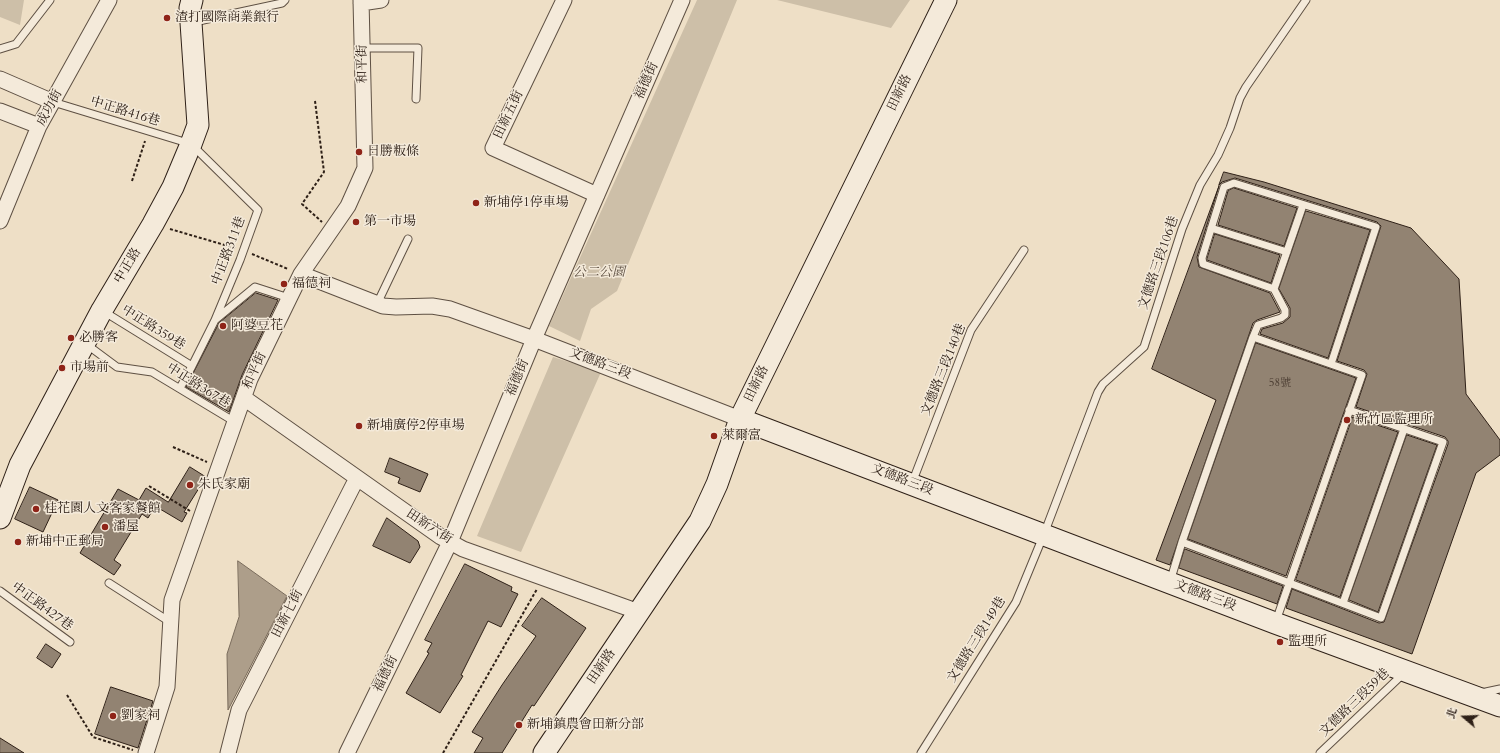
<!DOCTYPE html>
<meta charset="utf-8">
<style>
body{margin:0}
#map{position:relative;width:1500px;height:753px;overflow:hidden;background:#eedfc6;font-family:Cardo,"Noto Serif TC",serif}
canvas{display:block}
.north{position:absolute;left:1444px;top:697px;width:40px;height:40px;-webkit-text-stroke:3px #f4eada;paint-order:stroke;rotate:289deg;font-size:11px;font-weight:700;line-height:16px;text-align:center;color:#2e2017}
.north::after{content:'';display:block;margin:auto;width:14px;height:18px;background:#2e2017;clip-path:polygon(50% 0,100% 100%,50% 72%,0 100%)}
</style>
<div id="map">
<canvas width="1500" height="753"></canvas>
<div class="north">北</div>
</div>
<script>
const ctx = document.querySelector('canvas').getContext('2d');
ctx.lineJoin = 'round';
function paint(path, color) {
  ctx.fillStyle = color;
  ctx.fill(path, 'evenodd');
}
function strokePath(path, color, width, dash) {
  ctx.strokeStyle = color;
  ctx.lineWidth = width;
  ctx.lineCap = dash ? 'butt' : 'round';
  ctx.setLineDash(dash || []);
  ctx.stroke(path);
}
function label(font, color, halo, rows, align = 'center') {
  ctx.font = font + ' Cardo,"Noto Serif TC",serif';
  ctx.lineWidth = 3;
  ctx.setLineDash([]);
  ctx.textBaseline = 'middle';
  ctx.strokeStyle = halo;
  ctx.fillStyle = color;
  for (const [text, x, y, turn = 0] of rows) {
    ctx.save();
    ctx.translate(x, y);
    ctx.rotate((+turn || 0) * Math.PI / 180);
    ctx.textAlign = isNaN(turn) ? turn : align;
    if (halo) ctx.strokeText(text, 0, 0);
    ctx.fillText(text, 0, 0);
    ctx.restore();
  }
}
paint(new Path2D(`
 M0 0H24L20 25 0 17Z
 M697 0H737L617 291 591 309 580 341 549 326Z
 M777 0H910L891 28Z
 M553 357 601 372 521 552 477 536Z`), '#cdbfa8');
const water = new Path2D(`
 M238 561 287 596 228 710 227 654 239 617Z`);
paint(water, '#ad9e8a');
strokePath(water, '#7a6c5c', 1);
const building = new Path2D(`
 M1224 172 1264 182 1411 228 1459 279 1466 394 1500 440V455L1476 473 1412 654 1286 608 1292 589 1379 623 1384 622 1448 444V441L1445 437 1356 407 1367 374 1364 370 1337 361 1381 226 1377 222 1235 178 1222 182 1219 185Z
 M1219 186 1197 257 1199 267 1270 293 1280 312 1257 320 1253 323 1170 565 1156 560 1216 400 1152 369Z
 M1234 188 1297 208 1284 246 1218 225 1228 191Z
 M1306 211 1370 230 1328 358 1260 334 1262 329 1283 323 1290 317V308L1279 289Z
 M1215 234 1280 255 1271 283 1207 260Z
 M256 293 278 300 242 375 229 412 186 387 219 323Z
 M1256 343 1356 378 1286 576 1188 539Z
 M1353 417 1398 432 1340 597 1296 580Z
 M1407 435 1437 445 1378 612 1349 600Z
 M390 458 428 474 420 492 398 483 400 478 385 472Z
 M190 467 206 477 184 512 187 513 182 522 155 506 148 518 142 514 114 560 121 565 114 575 80 553 118 489 139 500 146 488 168 502Z
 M30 487 58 500 43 532 15 519Z
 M387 518 418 541 420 547 410 563 373 546Z
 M1185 549 1283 586 1277 604 1179 568Z
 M465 564 512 587 511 591 518 594 501 627 488 621 461 675 463 676 440 713 406 693 429 653 427 652 432 643 425 640Z
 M542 598 586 628 534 706 532 705 502 753H474L483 738 472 732 502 685 536 636 522 626Z
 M46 644 61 654 52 668 37 658Z
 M111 687 153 701 138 748 95 734Z
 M0 738 24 753H0Z`);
paint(building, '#928372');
strokePath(building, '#2e2017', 1);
const lane = new Path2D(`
 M194 22 282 3 285 0
 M362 48H418L416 99
 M0 49 16 44 50 0
 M53 102 191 144 258 210 240 260 215 320
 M1211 228 1287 252
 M1274 289 1303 205
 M377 304 408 239
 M103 311 192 366
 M1253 337 1258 325 1281 318 1285 315V310L1274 289 1203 264 1202 258 1224 187 1234 183 1376 227 1331 364
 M86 344 117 367 152 372 235 422
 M180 388 192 366 215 320 255 287 289 298
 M912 483 971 330 1024 250
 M1182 542 1381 618 1443 442 1349 410
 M1170 582 1182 542 1253 337 1362 375 1276 621
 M109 583 170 622
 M0 591 70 642
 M1343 603 1404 429
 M1481 693 1500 689
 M921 753 1016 602 1044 534 1098 392 1103 384 1144 347 1182 229 1200 185 1218 155 1230 128 1240 98 1246 87 1306 0
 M1320 753 1403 674`);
const street = new Path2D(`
 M564 0 493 148 597 195
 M361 3 381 0
 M0 79 53 102
 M0 111 39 126
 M0 221 39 126 109 0
 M301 274 383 306 396 307 432 306 450 309 534 339 740 419
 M244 398 441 537 463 549 639 612
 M146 753 167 687 172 600 250 379 301 274 348 206 365 168 361 0
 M228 753 239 710 357 478
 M347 753 450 542 534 339 682 0`);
const secondary = new Path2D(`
 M740 419 1275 623 1500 706
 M0 518 20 465 102 310 153 224 173 187 191 144 198 125 190 8 192 0
 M544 753 700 521 717 484 740 419 946 0`);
strokePath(lane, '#5e5043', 9);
strokePath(street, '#5e5043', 17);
strokePath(secondary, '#2e2017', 23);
strokePath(new Path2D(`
 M315 101 324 172 302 204 322 222
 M132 181 145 141
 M170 229 235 248
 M252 254 288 269
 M173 447 207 462
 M149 486 190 511
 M67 695 93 737 133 750
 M443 753 537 589`), '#2e2017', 2, [3, 2]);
strokePath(lane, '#f4eada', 7);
strokePath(street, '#f4eada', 15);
strokePath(secondary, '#f4eada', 21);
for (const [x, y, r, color] of [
 [167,18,4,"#8f2418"],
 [359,152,4,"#8f2418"],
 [476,203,4,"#8f2418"],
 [356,222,4,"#8f2418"],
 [284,284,4,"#8f2418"],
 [223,326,4,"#8f2418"],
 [71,338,4,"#8f2418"],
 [62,368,4,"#8f2418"],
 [1347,420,4,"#8f2418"],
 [359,426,4,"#8f2418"],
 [714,436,4,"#8f2418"],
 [190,485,4,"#8f2418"],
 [36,509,4,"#8f2418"],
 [105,527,4,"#8f2418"],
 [18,542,4,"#8f2418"],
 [1280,642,4,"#8f2418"],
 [113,716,4,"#8f2418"],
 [519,725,4,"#8f2418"]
]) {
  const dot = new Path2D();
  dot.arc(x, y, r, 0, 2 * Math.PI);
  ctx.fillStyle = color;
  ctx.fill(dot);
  strokePath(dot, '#f4eada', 1.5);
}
label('11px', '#47392e', null, [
 ["58號",1280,383]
]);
label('13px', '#2e2017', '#f4eada', [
 ["渣打國際商業銀行",175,18],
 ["日勝粄條",367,152],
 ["新埔停1停車場",484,203],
 ["第一市場",364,222],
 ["福德祠",292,284],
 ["阿婆豆花",231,326],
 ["必勝客",79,338],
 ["市場前",70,368],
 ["新竹區監理所",1355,420],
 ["新埔廣停2停車場",367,426],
 ["萊爾富",722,436],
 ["朱氏家廟",198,485],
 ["桂花園人文客家餐館",44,509],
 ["潘屋",113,527],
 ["新埔中正郵局",26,542],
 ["監理所",1288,642],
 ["劉家祠",121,716],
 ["新埔鎮農會田新分部",527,725]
], 'left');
label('13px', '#2e2017', '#f4eada', [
 ["和平街",363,64,-91],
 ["福德街",647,81,-66],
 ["田新路",900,93,-64],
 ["成功街",50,108,-62],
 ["中正路416巷",125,112,17],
 ["田新五街",509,115,-65],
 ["中正路311巷",229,251,-69],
 ["文德路三段106巷",1159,263,-71],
 ["中正路",128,266,-59],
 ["中正路359巷",153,328,32],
 ["文德路三段",600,364,21],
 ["文德路三段140巷",944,370,-68],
 ["和平街",255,371,-66],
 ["福德街",518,378,-67],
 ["田新路",757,384,-64],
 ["中正路367巷",198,386,32],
 ["文德路三段",902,480,21],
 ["田新六街",429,527,33],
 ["文德路三段",1205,596,21],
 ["中正路427巷",42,607,36],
 ["田新七街",288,614,-63],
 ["文德路三段149巷",977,640,-58],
 ["田新路",602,667,-56],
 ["福德街",386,674,-64],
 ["文德路三段59巷",1355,703,-44]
]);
label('italic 13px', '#5e5042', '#f4eada', [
 ["公二公園",599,273]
]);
</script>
